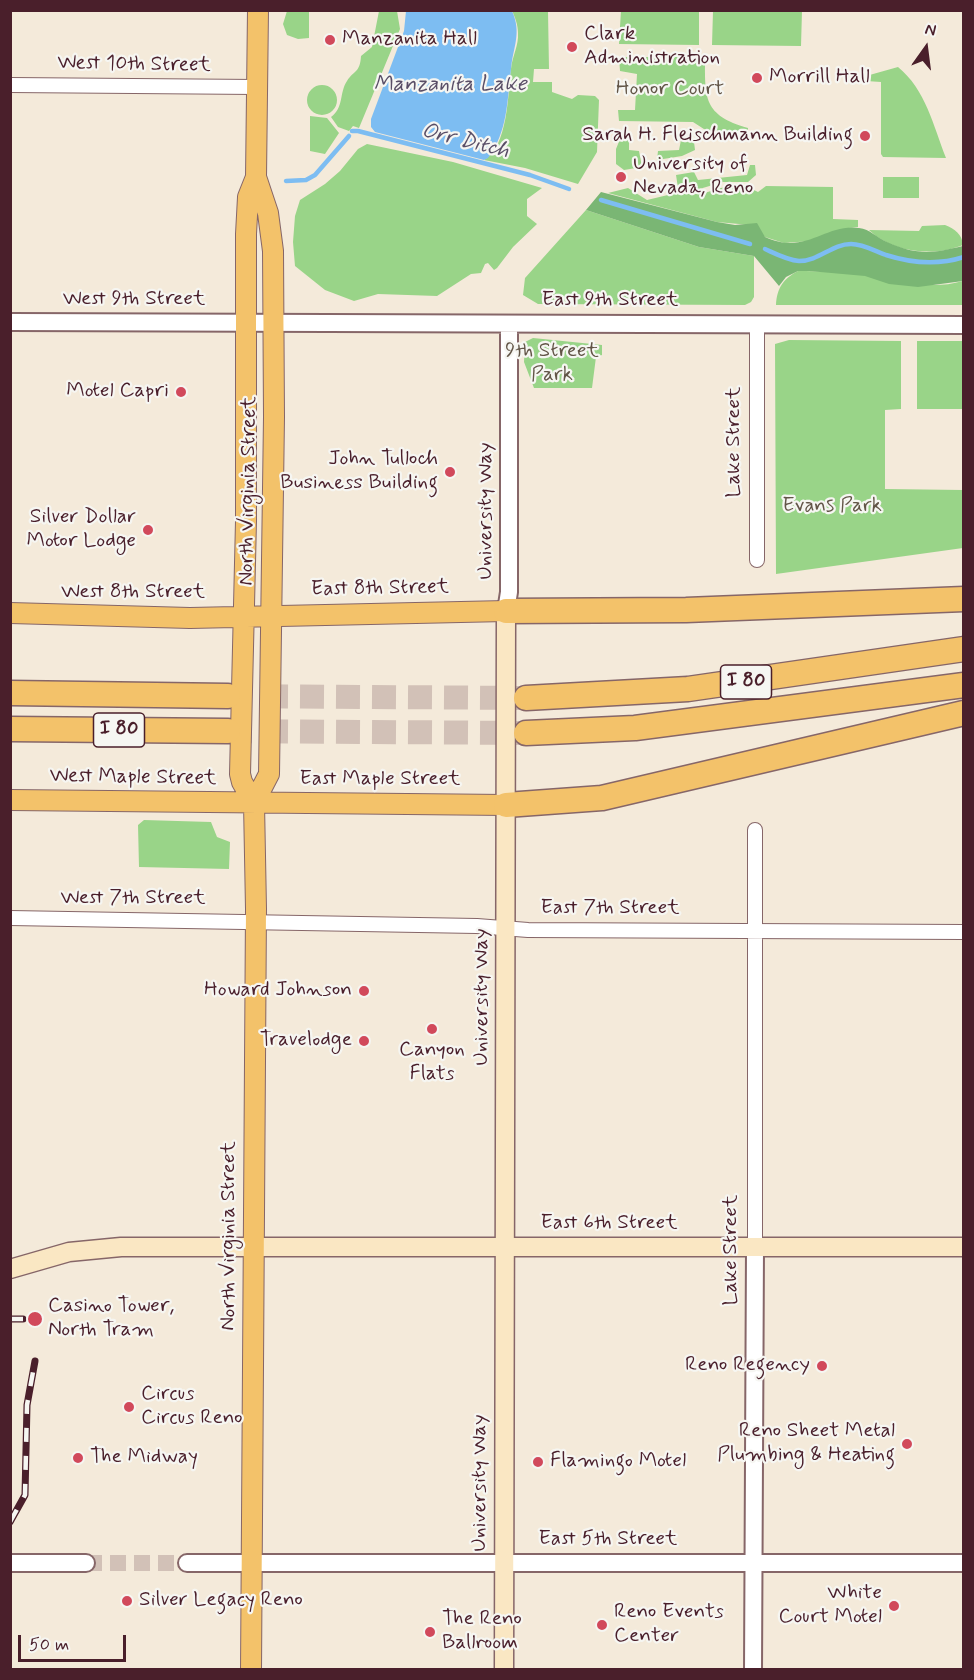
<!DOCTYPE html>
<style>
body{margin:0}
#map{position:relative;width:974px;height:1680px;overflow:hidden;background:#f4eada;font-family:Mynerve,sans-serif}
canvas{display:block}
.frame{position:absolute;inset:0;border:12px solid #4a1f2b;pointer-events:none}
.north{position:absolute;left:896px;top:18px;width:60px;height:60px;-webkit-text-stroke:4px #f6f6f2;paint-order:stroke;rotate:14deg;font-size:16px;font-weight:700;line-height:24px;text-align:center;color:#4a1f2b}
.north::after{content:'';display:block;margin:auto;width:21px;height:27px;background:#4a1f2b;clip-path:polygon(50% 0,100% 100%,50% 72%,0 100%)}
.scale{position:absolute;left:18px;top:1635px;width:108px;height:27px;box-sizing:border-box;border:3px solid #4a1f2b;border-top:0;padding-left:8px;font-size:18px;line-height:21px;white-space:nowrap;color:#4a1f2b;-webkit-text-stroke:4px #f6f6f2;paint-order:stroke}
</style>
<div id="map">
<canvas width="974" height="1680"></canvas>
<div class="frame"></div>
<div class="north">N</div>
<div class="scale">50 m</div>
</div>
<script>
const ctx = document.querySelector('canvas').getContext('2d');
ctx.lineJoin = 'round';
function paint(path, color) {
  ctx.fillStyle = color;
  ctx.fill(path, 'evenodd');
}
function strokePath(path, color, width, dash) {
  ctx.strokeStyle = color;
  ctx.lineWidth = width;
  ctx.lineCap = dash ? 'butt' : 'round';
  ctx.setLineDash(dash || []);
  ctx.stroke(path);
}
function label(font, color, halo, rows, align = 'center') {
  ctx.font = font + ' Mynerve,sans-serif';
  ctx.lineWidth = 4.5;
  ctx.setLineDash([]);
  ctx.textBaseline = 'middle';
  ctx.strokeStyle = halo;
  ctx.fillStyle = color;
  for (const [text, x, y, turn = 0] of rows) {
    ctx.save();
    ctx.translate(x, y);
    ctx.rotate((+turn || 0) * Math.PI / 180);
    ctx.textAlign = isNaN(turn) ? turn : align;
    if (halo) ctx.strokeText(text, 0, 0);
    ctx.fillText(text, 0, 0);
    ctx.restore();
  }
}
paint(new Path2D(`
 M621 10 699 11V45L619 44Z
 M287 11H309V38L298 39 287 35 283 24Z
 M379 11H397L400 29 359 128 353 126 349 131 338 127 331 117C344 108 339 93 347 81 354 70 360 73 361 56L372 47Z
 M512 11H548L549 69H534L533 82H552V92L572 99 578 95 595 96 599 100 597 152 578 184 525 168 484 160C508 147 508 93 511 69 512 57 519 45 518 33 518 25 515 17 512 11Z
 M713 11H802L801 46 712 45Z
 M619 57H705C705 98 703 115 748 128V131H707L693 122 619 121 618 110H635L637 74 620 71Z
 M898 67C926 90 933 125 946 158L883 157 881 154V82L866 81V76Z
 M307 100a15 15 0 1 1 30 0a15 15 0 1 1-30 0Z
 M310 116 327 118 339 133 325 154 310 151Z
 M625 136 629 137V150L639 151 642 167 624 170 616 164V149L620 139Z
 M681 140 694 142 695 150 682 156 657 160 658 151 679 150Z
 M367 144 453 162 542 188 527 199V216L537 224 513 247 497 268 494 270 488 263 485 264 481 273 471 274 437 296 378 294 354 301 325 290 295 266 293 242 295 216 300 200 325 184 340 171 358 149Z
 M750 165H755L756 175 748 182H723L696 190 678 188 676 175 694 172 698 180 747 175Z
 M883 177H919V198H883Z
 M731 185 746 186 758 192 766 186 833 187V219L858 220V227L849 228 811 241 784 243 765 237 750 225 717 222 608 193 628 188 647 200 672 194H701Z
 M586 210 699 247 754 256V297L751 302 745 305 538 304 523 295 525 278Z
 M945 225C955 229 962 234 963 245 934 257 893 253 869 230L919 231 922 226Z
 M798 271C818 271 842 272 863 275 896 280 929 291 963 281V305H776C777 288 783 279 798 271Z
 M533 338 602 345V355L596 357 592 388H534L524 362 525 342Z
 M789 340 901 341V409L885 410V489L963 490V548L776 574 775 344Z
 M917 341H963V409H917Z
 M144 820 211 822 217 837 230 842 229 869 139 867 138 825Z`), '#99d488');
paint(new Path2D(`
 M601 192 717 222 735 225 757 223 765 237C806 256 825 223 859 228 870 229 877 238 887 242 918 256 934 253 963 246V281L918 287 889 284 865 276 809 271H798L786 277 779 286 754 256 699 247 586 210Z`), '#7ab674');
paint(new Path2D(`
 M406 11H512C522 33 513 47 511 69 507 101 508 131 488 158L484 160 375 132 371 127V119L404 31Z`), '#7dbdf2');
strokePath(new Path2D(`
 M352 131H358L530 175 569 189
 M286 181 306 180 315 175 349 136
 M601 200 750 244
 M765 249C776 254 787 260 799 261 819 261 832 244 851 244 863 244 875 251 886 255 911 263 939 265 964 257`), '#7dbdf2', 4.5);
strokePath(new Path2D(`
 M86 1563H187`), '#d2c1b7', 16, [16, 8]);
strokePath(new Path2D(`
 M228 696 526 698
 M228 731 526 733`), '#d2c1b7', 24, [24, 12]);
const minor = new Path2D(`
 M10 85 257 87
 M757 560V324
 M10 918 477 926 528 930 964 932
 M755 1247V830`);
const tertiary = new Path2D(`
 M10 322 964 325
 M506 611 509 592V324
 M10 1563H86
 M187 1563H964
 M753 1670 755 1247`);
const secondary = new Path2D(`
 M10 1269 69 1252 121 1247H964
 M504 1670 506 611`);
const primary = new Path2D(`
 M10 613 190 618 506 611
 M10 800 506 805
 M254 803 269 774 274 417 273 251 268 213 256 177 258 10
 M251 1670 256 909 254 803 242 782 240 774 246 521V234L248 197 256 177`);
const motorway = new Path2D(`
 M506 611 686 610 964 599
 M10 693 228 696
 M526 698 688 689 964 649
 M10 729 228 731
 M526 733 635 728 964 685
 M506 805 602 798 964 713`);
strokePath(minor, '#866668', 16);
strokePath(tertiary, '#866668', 20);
strokePath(secondary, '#866668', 21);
strokePath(primary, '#866668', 22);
strokePath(motorway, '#866668', 27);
strokePath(minor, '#fff', 14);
strokePath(tertiary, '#fff', 16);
strokePath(secondary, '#fae7c3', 18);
strokePath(primary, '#f3c26a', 20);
strokePath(motorway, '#f3c26a', 24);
const rail = new Path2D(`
 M10 1319H23
 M10 1522 25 1495 27 1405 35 1361`);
strokePath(rail, '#4a1f2b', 7);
strokePath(rail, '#f6f6f2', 4.5, [14]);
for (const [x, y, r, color] of [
 [330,40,6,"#d1495b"],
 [572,47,6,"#d1495b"],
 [757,78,6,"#d1495b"],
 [865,136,6,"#d1495b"],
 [621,177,6,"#d1495b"],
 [181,392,6,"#d1495b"],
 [450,472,6,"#d1495b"],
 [148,530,6,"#d1495b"],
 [364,991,6,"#d1495b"],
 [432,1029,6,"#d1495b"],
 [364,1041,6,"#d1495b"],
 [35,1319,8,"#d1495b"],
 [822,1366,6,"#d1495b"],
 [129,1407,6,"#d1495b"],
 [907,1444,6,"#d1495b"],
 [78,1458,6,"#d1495b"],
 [538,1462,6,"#d1495b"],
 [127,1601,6,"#d1495b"],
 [894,1606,6,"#d1495b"],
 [602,1625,6,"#d1495b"],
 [430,1632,6,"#d1495b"]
]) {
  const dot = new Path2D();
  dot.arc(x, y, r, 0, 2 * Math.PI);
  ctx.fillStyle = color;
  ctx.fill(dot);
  strokePath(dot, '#f6f6f2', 2);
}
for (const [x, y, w] of [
 [746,682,51],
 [119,730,51]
]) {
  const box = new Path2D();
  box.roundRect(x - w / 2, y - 17, w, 34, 4.5);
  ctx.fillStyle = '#f6f6f2';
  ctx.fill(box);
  strokePath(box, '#4a1f2b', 1.5);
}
label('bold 20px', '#4a1f2b', null, [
 ["I 80",746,682],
 ["I 80",119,730]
]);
label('21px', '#4a1f2b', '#f6f6f2', [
 ["Clark",584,35],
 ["Administration",584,59],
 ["Manzanita Hall",342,40],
 ["Morrill Hall",769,78],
 ["Sarah H. Fleischmann Building",853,136,"right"],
 ["University of",633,165],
 ["Nevada, Reno",633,189],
 ["Motel Capri",169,392,"right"],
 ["John Tulloch",438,460,"right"],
 ["Business Building",438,484,"right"],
 ["Silver Dollar",136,518,"right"],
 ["Motor Lodge",136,542,"right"],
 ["Howard Johnson",352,991,"right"],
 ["Travelodge",352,1041,"right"],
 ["Canyon",432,1051,"center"],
 ["Flats",432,1075,"center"],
 ["Casino Tower,",48,1307],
 ["North Tram",48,1331],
 ["Reno Regency",810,1366,"right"],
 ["Circus",141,1395],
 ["Circus Reno",141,1419],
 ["Reno Sheet Metal",895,1432,"right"],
 ["Plumbing & Heating",895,1456,"right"],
 ["The Midway",90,1458],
 ["Flamingo Motel",550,1462],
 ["White",882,1594,"right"],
 ["Court Motel",882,1618,"right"],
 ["Silver Legacy Reno",139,1601],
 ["Reno Events",614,1613],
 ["Center",614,1637],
 ["The Reno",442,1620],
 ["Ballroom",442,1644]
], 'left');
label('21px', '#4a1f2b', '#f6f6f2', [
 ["West 10th Street",134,65,1],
 ["West 9th Street",134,300],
 ["East 9th Street",610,301],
 ["Lake Street",735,442,-90],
 ["North Virginia Street",249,491,-89],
 ["University Way",487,511,-90],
 ["East 8th Street",380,589,-1],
 ["West 8th Street",133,593],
 ["West Maple Street",133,778,1],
 ["East Maple Street",380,780],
 ["West 7th Street",133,899],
 ["East 7th Street",610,909],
 ["University Way",483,997,-90],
 ["East 6th Street",609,1224],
 ["North Virginia Street",230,1236,-90],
 ["Lake Street",732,1250,-90],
 ["University Way",481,1483,-90],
 ["East 5th Street",608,1540]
]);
label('21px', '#625547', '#f6f6f2', [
 ["Honor Court",670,90],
 ["9th Street",552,352],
 ["Park",552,376],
 ["Evans Park",832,507]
]);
label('italic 22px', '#594e67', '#f6f6f2', [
 ["Manzanita Lake",450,85],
 ["Orr Ditch",465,142,14]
]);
</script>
